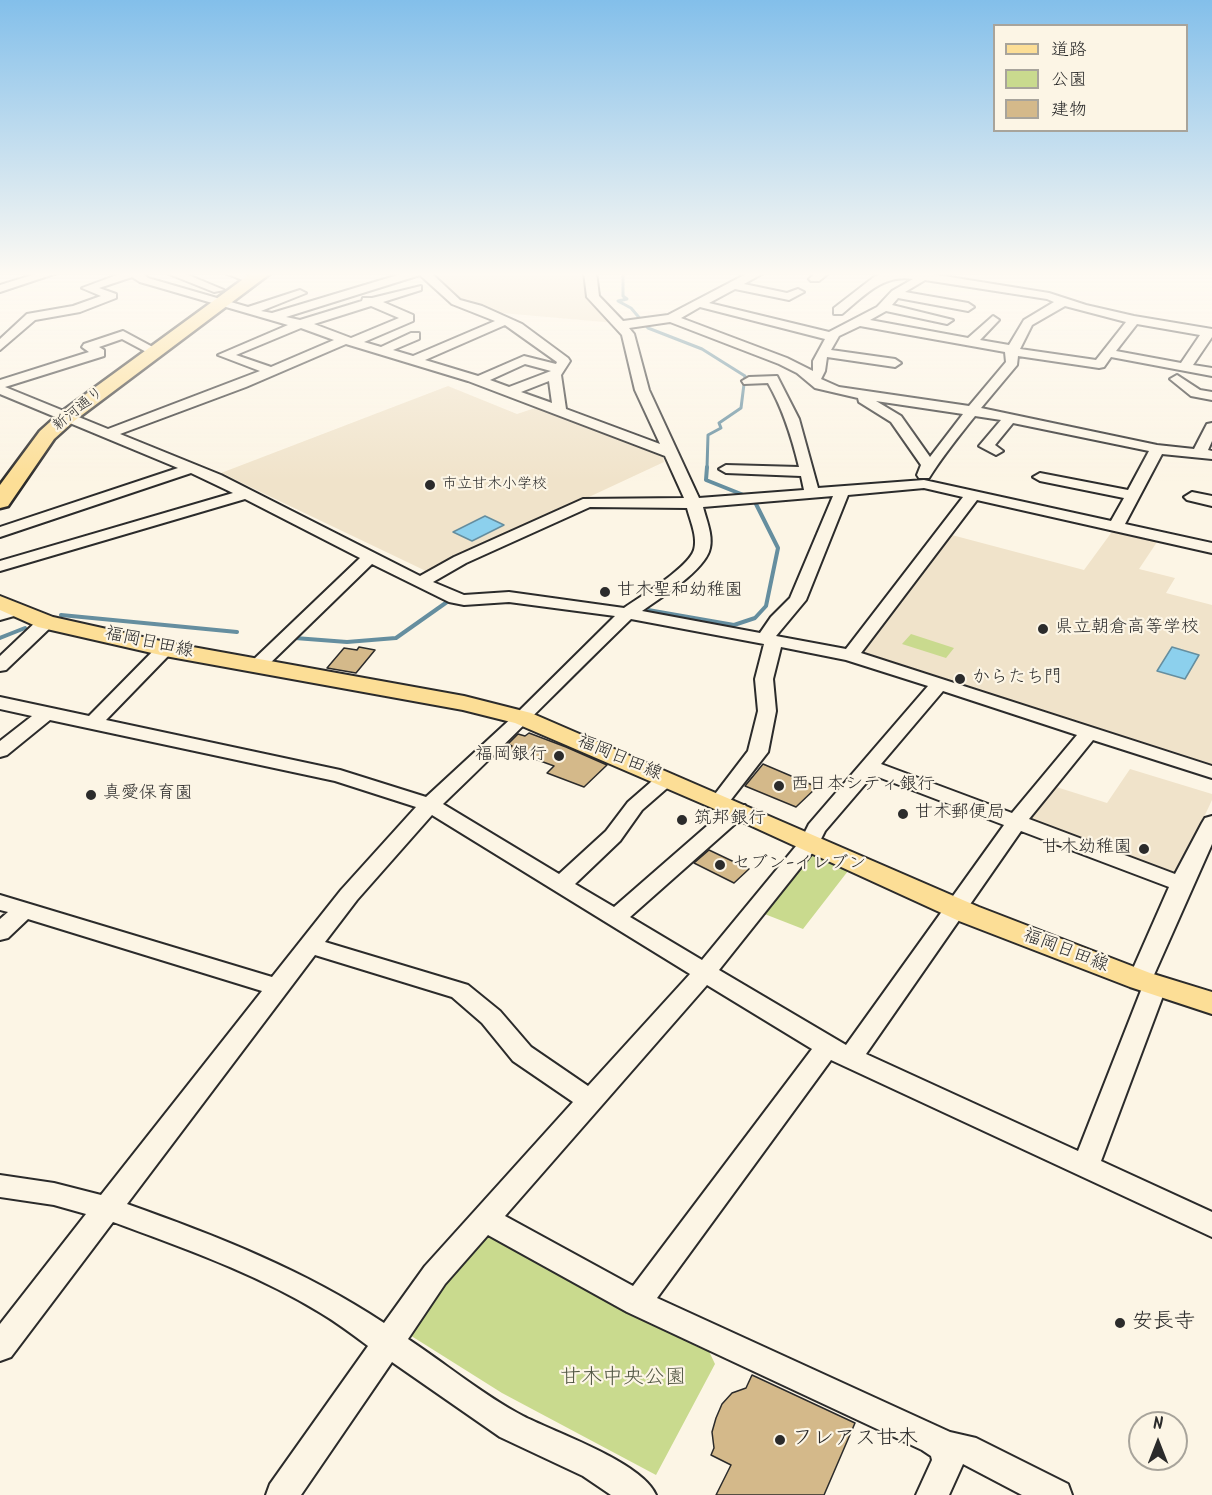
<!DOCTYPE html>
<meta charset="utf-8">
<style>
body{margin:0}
#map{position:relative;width:1212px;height:1495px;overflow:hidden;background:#fcf5e5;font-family:Kalam,"Klee One",sans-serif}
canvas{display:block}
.legend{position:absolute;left:993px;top:24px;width:195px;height:108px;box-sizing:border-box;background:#fcf5e5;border:2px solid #a8a49b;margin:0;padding:8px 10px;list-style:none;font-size:18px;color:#2b2b2b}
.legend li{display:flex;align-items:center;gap:12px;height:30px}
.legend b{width:30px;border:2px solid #a8a49b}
.north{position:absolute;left:1128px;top:1411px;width:60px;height:60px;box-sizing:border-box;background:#fcf5e5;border:2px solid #a8a49b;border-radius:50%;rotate:0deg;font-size:16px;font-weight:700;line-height:24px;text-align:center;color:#2b2b2b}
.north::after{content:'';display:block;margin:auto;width:21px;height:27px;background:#2b2b2b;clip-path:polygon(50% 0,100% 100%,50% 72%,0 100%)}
</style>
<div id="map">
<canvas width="1212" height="1495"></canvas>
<ul class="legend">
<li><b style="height:8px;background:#fcde96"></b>道路</li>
<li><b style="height:16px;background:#c9da8e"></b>公園</li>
<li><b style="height:16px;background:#d4b98a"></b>建物</li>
</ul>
<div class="north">N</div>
</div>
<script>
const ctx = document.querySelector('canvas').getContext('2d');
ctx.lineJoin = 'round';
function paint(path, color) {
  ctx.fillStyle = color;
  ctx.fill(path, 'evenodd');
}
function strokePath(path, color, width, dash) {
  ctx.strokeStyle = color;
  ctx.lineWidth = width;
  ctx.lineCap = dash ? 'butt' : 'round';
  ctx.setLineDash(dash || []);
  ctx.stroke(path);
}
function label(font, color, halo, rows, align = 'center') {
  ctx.font = font + ' Kalam,"Klee One",sans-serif';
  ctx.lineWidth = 4.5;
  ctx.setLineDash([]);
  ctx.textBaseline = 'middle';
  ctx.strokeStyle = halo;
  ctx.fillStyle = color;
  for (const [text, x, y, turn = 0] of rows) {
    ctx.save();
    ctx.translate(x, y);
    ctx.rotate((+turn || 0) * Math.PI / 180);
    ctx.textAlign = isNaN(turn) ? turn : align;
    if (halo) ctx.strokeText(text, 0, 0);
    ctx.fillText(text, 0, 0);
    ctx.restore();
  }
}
paint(new Path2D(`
 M427 272H585L615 323 490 312 459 301Z
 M448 386 517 414 538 407 663 457 664 462 428 572 221 473Z
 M1114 529 1159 539 1139 569 1175 578 1166 593 1212 605V769L855 653 948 534 1084 570Z
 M1130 769 1212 794V800L1175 879 1023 820 1050 785 1107 803Z`), '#f0e3ca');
paint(new Path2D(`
 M911 634 954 648 946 658 902 644Z
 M809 854 848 871 803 929 762 913Z
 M491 1234 705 1343 715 1364 656 1475 502 1393 405 1332 481 1237Z`), '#c9da8e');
const water = new Path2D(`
 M485 516 504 525 472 541 453 532Z
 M1172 647 1199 655 1185 679 1157 671Z`);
paint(water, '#8cd0ed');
strokePath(water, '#658e9f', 1.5);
strokePath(new Path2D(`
 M623 272V296L627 299 618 301 631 308 648 328 702 349 745 376 741 408 719 423 721 428 708 435 707 468`), '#658e9f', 3);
strokePath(new Path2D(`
 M707 467 706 480 746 496
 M648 610 734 625 755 618 766 606 778 548 754 500
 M61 615 237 632
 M0 638 25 628
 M295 638 347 642 396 638 447 602`), '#658e9f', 4);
const building = new Path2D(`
 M359 647 375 650 356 673 327 668 344 648 357 650Z
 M529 733 566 747 607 765 584 787 547 773 554 766 508 749 512 746 508 744 518 734 525 736Z
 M763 764 817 787 796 807 745 786Z
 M709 850 749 869 734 883 694 863Z
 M752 1375 855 1423 824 1495H716L731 1465 711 1455 714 1448 712 1432 716 1418 722 1404 732 1393 746 1388Z`);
paint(building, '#d4b98a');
strokePath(building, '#2b2b2b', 1.5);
const minor = new Path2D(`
 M42 272H60L0 292V285Z
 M125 272H140L148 278 248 307 300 290 306 293 261 311 272 313 408 272H430L460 300 482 306 522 324 568 358 570 361 561 375 566 409 660 444 635 390 622 335 587 297 584 272H596L599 296 623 321 668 315 750 272H765L744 284 787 293 798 289 804 292 789 300 735 289 709 303 829 332 877 307 892 291 913 279C883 274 864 296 842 314H834V308L874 277 886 272 925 273 1049 293 1086 305 1134 316 1212 329V337L1193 365 1212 368V376L1111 357 1104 367 1099 368 1018 356 1017 365 981 408 1157 445 1194 449 1207 424 1212 423V441L1208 450 1212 451V459L1162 454 1125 524 1212 543V553L977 500 861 653 1212 766V778L1093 740 1029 819 1175 874 1202 823 1205 818 1212 816V844L1153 977 1163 979 1167 985 1101 1161 1212 1212V1237L831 1060 657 1298 950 1432 976 1438 1068 1484 1072 1495H1022L963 1464 949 1495H916L932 1460 931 1456 922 1450 627 1312 488 1235 445 1284 408 1339C446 1364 483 1395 523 1416 556 1433 642 1462 656 1495H611L583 1476 500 1437 392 1362 301 1495H266L270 1484 368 1346C352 1334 336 1322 319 1312 255 1273 183 1248 113 1222L11 1357 0 1361V1324L86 1214 54 1205 0 1197V1175L54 1183 101 1195 262 991 28 919 8 938 0 940V919L8 912 0 910V895L272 977 341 890 416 807 335 781 50 720 7 755 0 757V741L32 716 0 709V697L89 716 159 645H171L174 649 171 653 106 720 340 770 426 797 516 714 615 616 509 602 464 605 449 602 372 564 264 669H252L249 665 252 661 360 558 245 499 0 571V561L233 493 191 473 0 537V527L178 468 0 394V380L89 352 82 347 84 344 123 331 162 352 160 355H152L122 339 99 347 104 350V356L5 387 108 429 260 371 218 355 288 325 140 282 132 277 99 288 116 294V298L80 312 35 320 0 350V339L27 314 73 306 101 296 82 288ZM420 275 452 304 495 321 413 356 393 350 419 339V333H411L381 347 364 342 413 321V315L383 302 421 290V286L372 298H363L362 301 300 320 286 317ZM925 280 1047 299 1054 302 1024 320 1009 345 980 340 999 320 993 316 968 338 870 320 886 311 947 324 953 320 892 305 898 298 968 311 974 307 968 303 905 292ZM371 306 399 318 351 338 314 324ZM1065 306 1126 322 1096 360 1020 349 1032 325ZM700 307 825 339 813 361V371L787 358 681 318ZM670 322 779 364 797 373 815 388 858 398 859 402 891 422 921 465 917 475 919 478H929C942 457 959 436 975 416L1001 420 979 446 996 455 1003 451 995 445 1013 423 1149 451 1128 490 1040 473 1033 477 1040 481 1124 498 1111 521 924 480 818 488 799 419 777 376 749 377 742 381 744 384 768 383C783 409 792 438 799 467L726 465 719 469 726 473 801 476 804 490 699 498 649 390 634 334 629 328ZM1137 324 1200 335 1181 363 1116 351ZM505 325 557 362 556 364 524 356 478 376 425 360ZM860 326 1005 352 1006 362 969 406 839 387 821 379 825 371 827 357 895 367 901 363 895 359 831 350 839 336ZM301 328 334 340 271 367 236 355ZM346 344 468 381 665 456 684 498 583 499 454 557 420 576 221 475 120 434 246 387ZM525 364 551 371 509 387 490 380ZM549 381 552 403 521 392ZM876 401 963 414 930 457 901 416ZM924 488 963 497 846 649 776 636 806 600 848 495ZM833 496 790 598 771 617 760 633 642 611C660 598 706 570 710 548 713 535 706 519 703 507ZM590 507 687 508C690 520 698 537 694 550 688 568 641 596 624 608L509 592 464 595 433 582 466 563ZM631 619 764 644 755 679 758 711 748 751 709 802 712 806H726L768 752 776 711 773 679 781 647 846 660 928 686 809 824 801 840 702 960 630 917 745 815 748 810 745 805H731L614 907 575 884 620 841 642 810 673 783 676 779 673 775H659L628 802 606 831 559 874 443 804C507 743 568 680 631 619ZM943 691 1077 735 1012 813 881 764ZM873 775 1004 825 846 1045 719 970 817 847 825 831ZM432 815 690 974 588 1086 531 1047 500 1011 468 985 325 942 357 900ZM1021 831 1169 887 1128 980 1132 986 1142 988 1078 1151 866 1054ZM315 955 452 997 482 1023 513 1061 573 1102 425 1266 384 1323C304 1270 217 1236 127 1204ZM707 985 812 1049 633 1286 505 1216Z
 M164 272H181L224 290 214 292Z
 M222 272H239L259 281 253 284Z
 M817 272H830L819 281H811L809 279Z
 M1177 375 1200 390 1212 392V400L1191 396 1170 379Z
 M1192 492 1212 496V506L1187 500 1184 497Z
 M15 605 21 606 24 610 21 614 0 620V609Z
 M46 617 55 622 52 626 6 670 0 671V656L40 618Z`);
const major = new Path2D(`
 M0 596 53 617 165 642 464 696 531 713 979 907 1150 973 1212 992V1014L1130 987 959 921 710 807 515 723 463 710 165 656 38 627 0 610Z`);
const highway = new Path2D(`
 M253 272H272L74 421 54 439 8 506 0 508V485L40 431 60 413Z`);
strokePath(minor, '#2b2b2b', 4);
strokePath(major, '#2b2b2b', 4);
strokePath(highway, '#2b2b2b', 5);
paint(minor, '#fcf5e5');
paint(major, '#fcde96');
paint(highway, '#fcde96');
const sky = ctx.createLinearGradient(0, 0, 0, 481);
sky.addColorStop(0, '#83bfea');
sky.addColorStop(0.57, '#fefaf3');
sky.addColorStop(1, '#fefaf300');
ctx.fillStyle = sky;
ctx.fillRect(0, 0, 1212, 481);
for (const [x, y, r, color] of [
 [430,485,6,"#2b2b2b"],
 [605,592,6,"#2b2b2b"],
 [1043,629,6,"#2b2b2b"],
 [960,679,6,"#2b2b2b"],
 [559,756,6,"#2b2b2b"],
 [779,786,6,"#2b2b2b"],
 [91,795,6,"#2b2b2b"],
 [903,814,6,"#2b2b2b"],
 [682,820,6,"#2b2b2b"],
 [1144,849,6,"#2b2b2b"],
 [720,865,6,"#2b2b2b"],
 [1120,1323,6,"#2b2b2b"],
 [780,1440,6,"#2b2b2b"]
]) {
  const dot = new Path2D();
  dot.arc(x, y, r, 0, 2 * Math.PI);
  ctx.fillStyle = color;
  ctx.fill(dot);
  strokePath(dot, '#fcf5e5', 2);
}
label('15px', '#2b2b2b', '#fcf5e5', [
 ["新河通り",79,410,-39]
]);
label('15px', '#2b2b2b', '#fcf5e5', [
 ["市立甘木小学校",442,485]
], 'left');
label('18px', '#2b2b2b', '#fcf5e5', [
 ["甘木聖和幼稚園",617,592],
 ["県立朝倉高等学校",1055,629],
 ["からたち門",972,679],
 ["福岡銀行",547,756,"right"],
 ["西日本シティ銀行",791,786],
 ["真愛保育園",103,795],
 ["甘木郵便局",915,814],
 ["筑邦銀行",694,820],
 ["甘木幼稚園",1132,849,"right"],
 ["セブン-イレブン",732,865]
], 'left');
label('18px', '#2b2b2b', '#fcf5e5', [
 ["福岡日田線",149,644,12],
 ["福岡日田線",619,759,23],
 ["福岡日田線",1065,952,21]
]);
label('21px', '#2b2b2b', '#fcf5e5', [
 ["安長寺",1132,1323],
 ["フレアス甘木",792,1440]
], 'left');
label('21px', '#525744', '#fcf5e5', [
 ["甘木中央公園",623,1379]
]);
</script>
